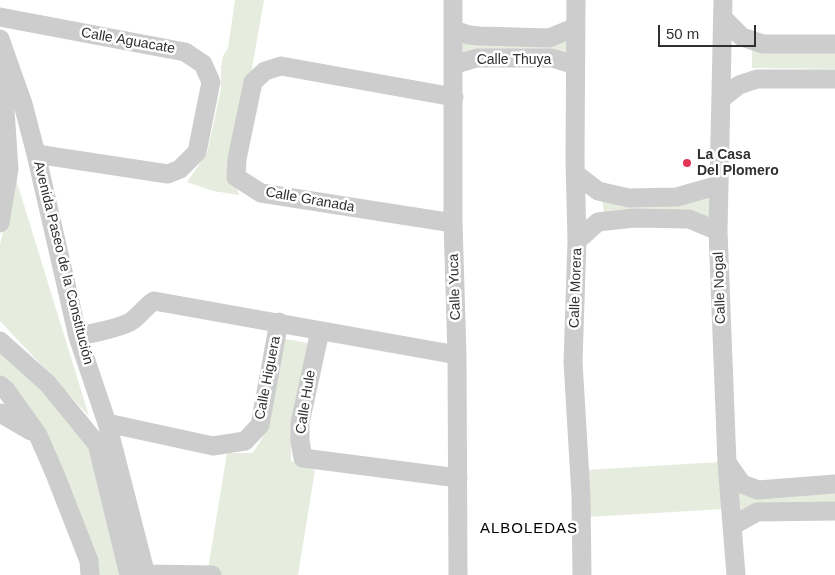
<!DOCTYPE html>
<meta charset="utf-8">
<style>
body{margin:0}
#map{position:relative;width:835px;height:575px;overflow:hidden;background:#fff;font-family:Arial,sans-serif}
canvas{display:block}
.scale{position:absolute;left:658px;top:25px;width:98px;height:22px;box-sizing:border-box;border:2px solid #303030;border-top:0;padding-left:6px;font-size:15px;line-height:18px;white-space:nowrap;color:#303030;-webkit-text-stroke:4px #fff;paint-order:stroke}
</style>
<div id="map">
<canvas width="835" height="575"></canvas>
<div class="scale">50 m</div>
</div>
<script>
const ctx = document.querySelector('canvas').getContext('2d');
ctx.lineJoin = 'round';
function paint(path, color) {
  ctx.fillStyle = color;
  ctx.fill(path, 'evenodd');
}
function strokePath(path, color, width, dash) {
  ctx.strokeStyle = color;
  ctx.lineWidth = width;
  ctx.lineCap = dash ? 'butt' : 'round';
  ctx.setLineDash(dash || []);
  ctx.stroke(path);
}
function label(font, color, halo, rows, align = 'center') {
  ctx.font = font + ' Arial,sans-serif';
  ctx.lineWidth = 5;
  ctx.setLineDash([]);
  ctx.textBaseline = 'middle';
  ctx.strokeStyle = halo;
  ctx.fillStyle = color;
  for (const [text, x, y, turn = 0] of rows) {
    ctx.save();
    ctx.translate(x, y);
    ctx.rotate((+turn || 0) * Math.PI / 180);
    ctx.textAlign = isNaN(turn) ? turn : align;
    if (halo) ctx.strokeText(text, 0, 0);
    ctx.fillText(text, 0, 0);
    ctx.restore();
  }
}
paint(new Path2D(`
 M235 0H264L233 177 239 195 213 191 187 182 207 153 221 89V66L223 56 228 48Z
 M571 33 567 56H461L460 35Z
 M752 50 835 51V69L752 68Z
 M16 179 89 416 0 321V244Z
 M714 190 713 223 604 216 602 195Z
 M285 339 315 344 292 420 291 461 315 470 298 575H207L227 453H253L268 428Z
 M0 347 47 391 89 449 121 575H95L0 378Z
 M720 462 723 509 589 517 585 470Z
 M737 487 835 489V504L738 515Z`), '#e7edde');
strokePath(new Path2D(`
 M453 0V223L457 355 458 575
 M576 0 575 160 577 241 573 362 581 496 582 575
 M723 0 718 231 727 463 736 575
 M0 17 185 52 203 64 211 82 197 152 180 169 168 174 36 154
 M724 19 742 37 763 44H835
 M454 30 469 35 480 36 549 38 576 27
 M0 39 23 104 36 154 78 337 107 423 146 575
 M453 65 477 58H552L575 65
 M721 99 739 85 757 79H835
 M576 174 598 191 629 198 677 197 719 185
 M0 223 9 169 2 66
 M453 223 261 193 236 177 237 159 253 82 265 71 281 66 454 97
 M577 241 598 222 634 218 689 219 718 231
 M320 331 300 423V441L303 458 458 478
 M78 337C94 332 113 330 128 323 138 319 144 307 154 301L457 355
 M0 341 48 384 97 444 129 575
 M0 385 6 390 38 435 55 474 89 561 90 575
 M0 413 31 431
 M107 423 213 446 245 441 260 425 279 322
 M728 464 742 484 758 490 835 484
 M732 526 757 512 835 511
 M146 574 212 575`), '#cdcdcd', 19);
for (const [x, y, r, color] of [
 [687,163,5,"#e53354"]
]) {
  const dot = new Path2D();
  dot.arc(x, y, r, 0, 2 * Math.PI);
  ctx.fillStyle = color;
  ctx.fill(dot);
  strokePath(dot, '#fff', 2);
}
label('14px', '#303030', '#fff', [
 ["Calle Aguacate",128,41,10],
 ["Calle Thuya",514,60],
 ["Calle Granada",310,200,10],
 ["Avenida Paseo de la Constitución",63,263,76],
 ["Calle Yuca",455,287,-92],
 ["Calle Morera",576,288,-88],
 ["Calle Nogal",720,288,-92],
 ["Calle Higuera",268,378,-79],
 ["Calle Hule",306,402,-81]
]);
label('bold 14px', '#303030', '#fff', [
 ["La Casa",697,155],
 ["Del Plomero",697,171]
], 'left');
ctx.letterSpacing = '1px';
label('15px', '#000', '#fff', [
 ["ALBOLEDAS",529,529]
]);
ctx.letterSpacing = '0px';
</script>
